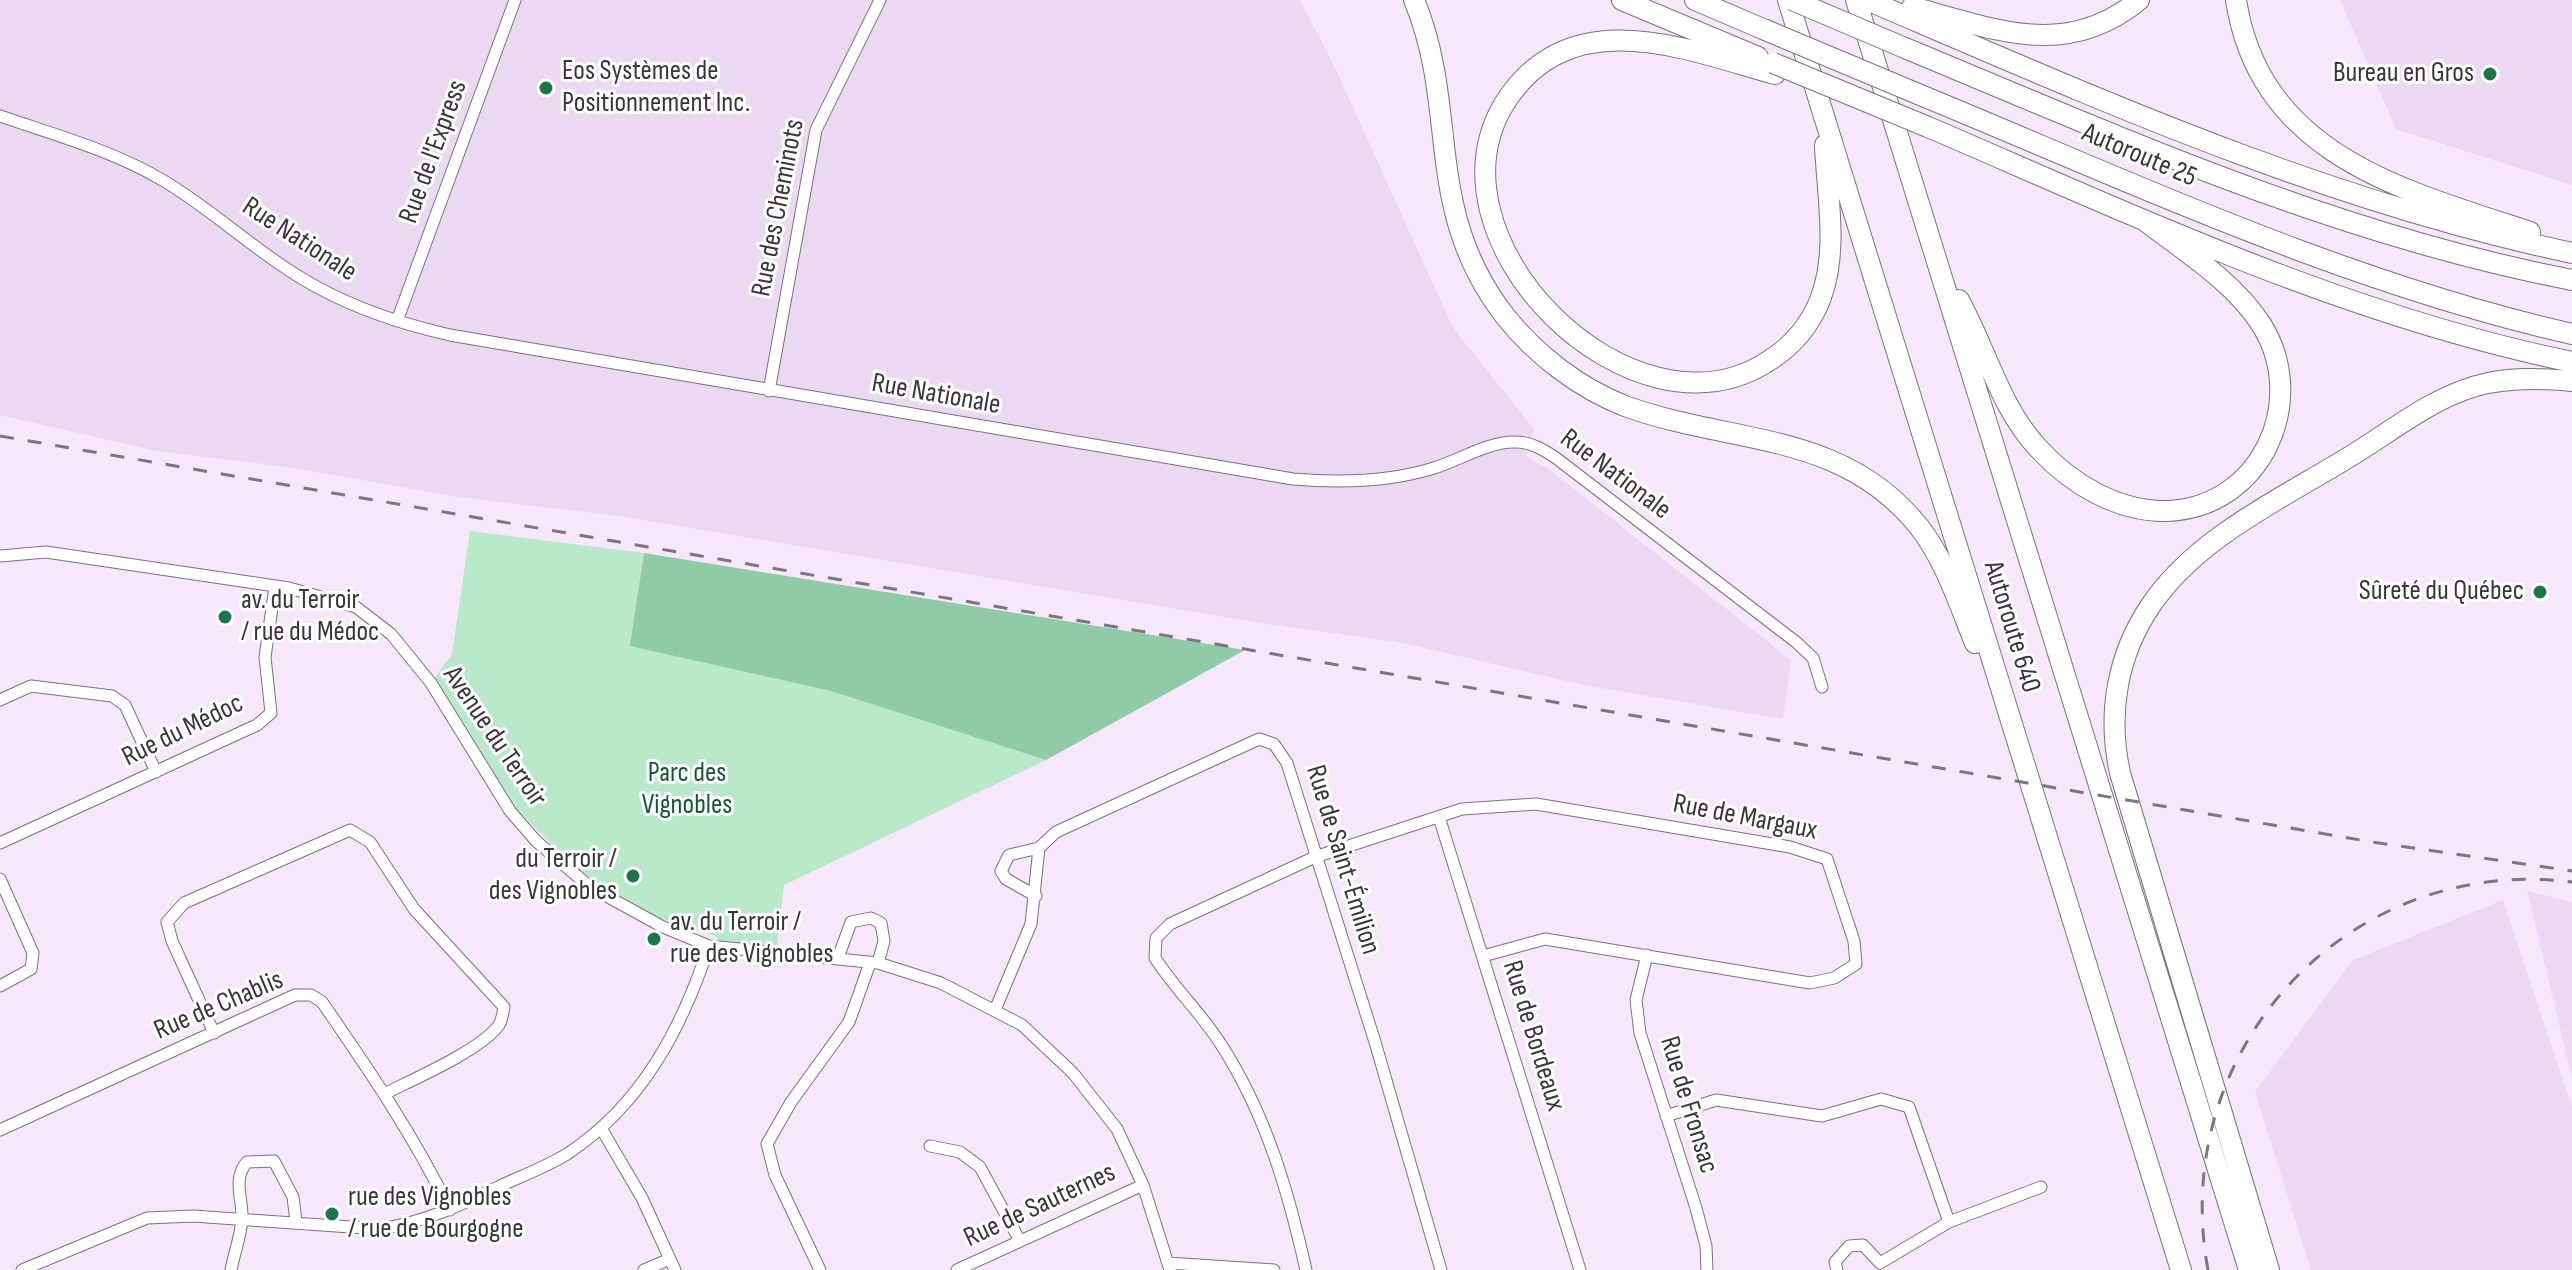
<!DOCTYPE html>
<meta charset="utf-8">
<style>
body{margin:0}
canvas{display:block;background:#f6e7fa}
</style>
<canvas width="2572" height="1270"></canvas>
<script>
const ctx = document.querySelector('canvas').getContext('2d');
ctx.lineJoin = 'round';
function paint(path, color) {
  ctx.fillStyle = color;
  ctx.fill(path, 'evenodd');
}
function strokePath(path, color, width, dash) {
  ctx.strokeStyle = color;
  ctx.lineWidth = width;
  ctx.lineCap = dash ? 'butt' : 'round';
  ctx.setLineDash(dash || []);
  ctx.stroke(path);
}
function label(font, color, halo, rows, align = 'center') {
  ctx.font = font + ' "Sofia Sans Condensed",sans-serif';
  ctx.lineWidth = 6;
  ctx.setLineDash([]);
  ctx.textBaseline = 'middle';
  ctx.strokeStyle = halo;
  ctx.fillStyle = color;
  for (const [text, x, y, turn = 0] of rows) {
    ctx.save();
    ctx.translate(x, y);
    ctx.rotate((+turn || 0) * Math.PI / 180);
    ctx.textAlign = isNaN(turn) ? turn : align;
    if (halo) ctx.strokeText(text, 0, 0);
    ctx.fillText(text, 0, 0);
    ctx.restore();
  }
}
paint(new Path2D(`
 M0 0H1300L1337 72 1453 328 1534 429 1527 457 1550 470 1791 660 1783 719 1584 685 1403 643 1261 623 619 516 458 497 288 467 157 451 0 415Z
 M2340 0H2572V185L2396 129Z
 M2527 891 2572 902V1078Z
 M2503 900 2572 1107V1270H2311L2255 1092 2353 960Z`), '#ebd9f1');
paint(new Path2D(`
 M470 531 644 553 631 646 831 691 1046 760 784 885 777 947 719 946 717 937 622 905 568 860 513 806 431 683 452 654Z`), '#b9e8ca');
paint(new Path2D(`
 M644 553 1245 650 1046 760 831 691 630 646Z`), '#90caa6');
const minor = new Path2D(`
 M0 116C55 135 114 151 164 181 211 209 251 247 298 276 344 305 397 323 450 335L1293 479C1339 483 1389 482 1434 468 1460 460 1489 441 1516 442 1531 442 1544 450 1556 458L1796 642 1813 658 1822 687
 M397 321 515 0
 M769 391 816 130 880 0
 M0 556 46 552 289 588 356 607 391 634 431 683 510 811 536 841 590 887 663 927 709 946 878 963 941 983 1022 1025 1073 1073 1117 1129 1143 1185 1170 1270
 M0 700 31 686 112 696 125 705 156 772
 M1439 817 1580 1270
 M0 843 257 725 271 713 265 657 275 587
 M0 879 33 953 31 969 0 986
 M1036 896 1006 879 1001 871 1009 855 1039 848
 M1647 955 1636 1000 1640 1033 1696 1208 1706 1246 1707 1270
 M838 958 851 922 871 918 881 923 884 941 878 963
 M995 1010 1031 924 1039 848 1056 832 1259 739 1274 744 1287 763 1375 1042 1441 1270
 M214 1033 172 941 167 922 184 903 350 830 370 842 414 909 504 1007C503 1013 502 1020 499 1025 481 1050 414 1079 386 1093
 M1666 1116 1716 1100 1822 1116 1881 1099 1909 1107 1949 1222
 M601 1128 642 1198 675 1270
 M0 1130 295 995H311L322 1002C369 1070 414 1136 450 1210
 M930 1146 960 1152 980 1167 1020 1241
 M1168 1263 1274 1270
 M22 1270 147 1218 193 1216 379 1229C423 1223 461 1205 500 1186 522 1176 546 1167 567 1154 642 1105 682 1028 709 946
 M231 1270C234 1254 241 1235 242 1219 243 1199 232 1179 247 1162L274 1161 293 1197 296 1221
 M644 1270 670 1259
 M820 1270 775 1175 767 1144 791 1102 849 1022 870 963
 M957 1270 1143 1185
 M1306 1270C1288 1190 1266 1115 1222 1046 1202 1014 1175 989 1155 958L1156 938 1170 924 1315 857 1462 809 1536 804 1790 847 1827 859 1854 941 1856 964 1834 978 1810 983 1545 939 1483 956
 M1837 1270 1835 1262 1849 1246 1863 1245 1880 1263 1949 1222 2041 1187`);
const motorway = new Path2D(`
 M1414 0C1460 110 1422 209 1505 316 1536 355 1579 388 1625 406 1732 445 1843 430 1920 528 1946 562 1959 604 1975 643
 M1622 0 1758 57
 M1695 0 1763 29
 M1788 0 2181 1270
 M1856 0 2249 1270
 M1867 0C2098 99 2325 201 2572 253
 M2236 0C2260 155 2403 190 2530 232
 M1912 7C1992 28 2065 61 2139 0
 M1905 48C2124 139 2338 235 2572 280
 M1775 74C1687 50 1574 2 1508 98 1414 236 1633 453 1770 360 1792 346 1810 325 1820 300 1839 252 1827 196 1825 145
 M1918 94C2134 183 2344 282 2572 334
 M1928 127C2138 217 2347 316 2572 362
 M1959 300C1986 349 2000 408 2039 449 2071 484 2118 512 2167 511 2261 508 2310 401 2261 324 2233 281 2184 251 2144 220
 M2269 1270 2120 773C2107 714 2117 655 2151 605 2198 536 2285 497 2354 454 2393 430 2431 399 2476 386 2507 377 2540 378 2572 381`);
strokePath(minor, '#7d7080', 13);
strokePath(motorway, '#7d7080', 22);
strokePath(minor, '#fff', 11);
strokePath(motorway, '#fff', 20);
strokePath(new Path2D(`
 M0 436 2372 842 2572 871
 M2208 1270C2167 1049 2349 854 2572 882`), '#7d7580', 3, [14, 14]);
const motorwayBridge = new Path2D(`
 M1792 0 1905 48
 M1763 29 1918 94
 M1773 63 1928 127`);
strokePath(motorwayBridge, '#7d7080', 22, []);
strokePath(motorwayBridge, '#fff', 20);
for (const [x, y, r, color] of [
 [2490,74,8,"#1d764a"],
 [546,88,8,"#1d764a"],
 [2540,592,8,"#1d764a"],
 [225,617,8,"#1d764a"],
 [633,876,8,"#1d764a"],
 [654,939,8,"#1d764a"],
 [332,1214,8,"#1d764a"]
]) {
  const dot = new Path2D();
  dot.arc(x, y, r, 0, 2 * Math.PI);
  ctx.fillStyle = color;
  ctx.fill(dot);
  strokePath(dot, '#fff', 3);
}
label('28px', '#3a353c', '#fff', [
 ["Eos Systèmes de",562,72],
 ["Positionnement Inc.",562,104],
 ["Bureau en Gros",2474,74,"right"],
 ["Sûreté du Québec",2524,592,"right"],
 ["av. du Terroir",241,601],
 ["/ rue du Médoc",241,633],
 ["du Terroir /",617,860,"right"],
 ["des Vignobles",617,892,"right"],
 ["av. du Terroir /",670,923],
 ["rue des Vignobles",670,955],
 ["rue des Vignobles",348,1198],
 ["/ rue de Bourgogne",348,1230]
], 'left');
label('28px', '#3a353c', '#fff', [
 ["Rue de l'Express",434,152,-70],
 ["Autoroute 25",2139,156,23],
 ["Rue des Cheminots",779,208,-79],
 ["Rue Nationale",299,240,33],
 ["Rue Nationale",936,395,10],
 ["Rue Nationale",1615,475,37],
 ["Autoroute 640",2011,627,73],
 ["Rue du Médoc",183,731,-26],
 ["Avenue du Terroir",494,737,56],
 ["Rue de Margaux",1745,818,11],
 ["Rue de Saint-Émilion",1342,860,73],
 ["Rue de Chablis",219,1006,-23],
 ["Rue de Bordeaux",1533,1036,73],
 ["Rue de Fronsac",1688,1105,73],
 ["Rue de Sauternes",1040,1206,-25]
]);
label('28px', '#145836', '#fff', [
 ["Parc des",687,774],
 ["Vignobles",687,806]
]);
</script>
